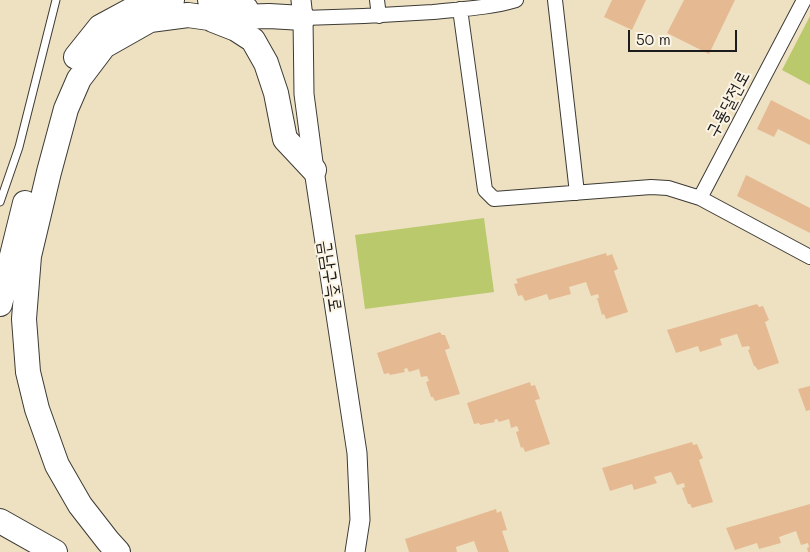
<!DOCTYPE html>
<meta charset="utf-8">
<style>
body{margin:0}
#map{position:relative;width:810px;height:552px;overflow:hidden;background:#eee1c1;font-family:Mali,sans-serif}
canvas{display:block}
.scale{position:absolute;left:628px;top:30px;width:109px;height:22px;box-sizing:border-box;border:2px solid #1c1c1c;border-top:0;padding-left:6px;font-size:15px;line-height:18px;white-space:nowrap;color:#1c1c1c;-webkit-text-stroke:4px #fcf5e5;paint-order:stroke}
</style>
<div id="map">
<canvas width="810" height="552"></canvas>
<div class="scale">50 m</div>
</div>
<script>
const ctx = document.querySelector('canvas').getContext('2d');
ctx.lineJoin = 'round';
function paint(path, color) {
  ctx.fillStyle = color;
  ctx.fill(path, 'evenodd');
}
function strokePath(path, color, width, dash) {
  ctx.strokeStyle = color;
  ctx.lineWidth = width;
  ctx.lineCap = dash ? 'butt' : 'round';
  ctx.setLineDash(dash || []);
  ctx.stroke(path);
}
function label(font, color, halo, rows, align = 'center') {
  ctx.font = font + ' Mali,"Poor Story",sans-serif';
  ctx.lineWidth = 4;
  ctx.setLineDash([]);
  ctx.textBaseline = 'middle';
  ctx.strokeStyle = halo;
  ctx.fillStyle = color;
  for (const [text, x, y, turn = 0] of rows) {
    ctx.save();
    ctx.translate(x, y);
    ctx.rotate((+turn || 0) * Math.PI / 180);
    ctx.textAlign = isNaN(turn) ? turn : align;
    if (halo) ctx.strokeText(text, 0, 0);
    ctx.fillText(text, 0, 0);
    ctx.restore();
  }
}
paint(new Path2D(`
 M810 16V85L782 70Z
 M484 218 494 292 365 309 355 235Z`), '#bac96c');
paint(new Path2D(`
 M612 0H646L632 30 604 17Z
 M684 0H735L709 54 667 33Z
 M771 100 810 120V145L778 129 774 137 757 129Z
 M746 175 810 208V233L737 196Z
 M606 253 607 256 612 254 618 269 614 271 628 312 606 319 604 314 602 315 597 298H599L598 294 591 296 586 282 569 287 571 294 549 300 547 294 525 301 522 295 518 296 514 284 518 283 516 279Z
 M757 304 759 307 763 306 769 320 765 322 779 363 758 370 755 366H754L748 350 750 349 749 346 742 347 737 334 720 339 722 345 700 352 698 346 676 353 667 330Z
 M440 332 442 335H445L450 348 445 350 460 394 435 401 433 397H431L426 382 429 381 427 376 421 377 419 369 409 372 407 368 404 369 405 372 390 375 389 373 384 374 377 353Z
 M530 382 531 386 535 385 540 399 535 400 550 444 525 452 523 447 521 448 516 432 519 431 517 426 511 428 509 419 499 422 497 419 494 420 495 422 480 425 479 423 474 424 467 403Z
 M810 386V410L806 411 798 389Z
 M692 442 693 445 697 444 703 458 699 460 713 502 692 508 690 504H688L682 488 685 487 684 483 677 485 671 472 654 477 657 483 634 490 632 484 610 491 602 468Z
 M810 504V552H808L807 548 809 547 808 543 801 545 796 531 779 537 781 543 759 549 757 543 735 550 726 528Z
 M496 509 497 513 501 511 507 530 502 531 509 552H478L474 541 456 547 457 552H409L405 539Z`), '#e5ba93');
const lane = new Path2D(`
 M0 202 19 147 56 0`);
const street = new Path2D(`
 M377 0 379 16
 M555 0 577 193
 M460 9 485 190 494 199 651 187 668 188 700 198 810 257
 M303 18C347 17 390 15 433 12 461 9 489 8 516 0
 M700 198 804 0`);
const secondary = new Path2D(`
 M301 0 303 18 304 94 314 170 357 453 360 520 355 552`);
const highway = new Path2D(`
 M210 0 246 9
 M213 20 236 29 253 40 266 63 276 93 285 139 314 170
 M76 57 100 27 137 7 172 0
 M0 304 25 203
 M0 521 55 552
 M118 552 108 541 80 505 57 465 37 409 28 372 24 319 29 256 49 172 66 109 79 79 104 46 150 20 188 15 209 18 269 16 303 18`);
strokePath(lane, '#3c3a35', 9);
strokePath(street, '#3c3a35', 16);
strokePath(secondary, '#3c3a35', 21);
strokePath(highway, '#3c3a35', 26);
strokePath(lane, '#fff', 7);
strokePath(street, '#fff', 14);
strokePath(secondary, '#fff', 19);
strokePath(highway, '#fff', 24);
label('18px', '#1c1c1c', '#fcf5e5', [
 ["구룡달전로",728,104,-62],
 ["금남구즉로",330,276,81]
]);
</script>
